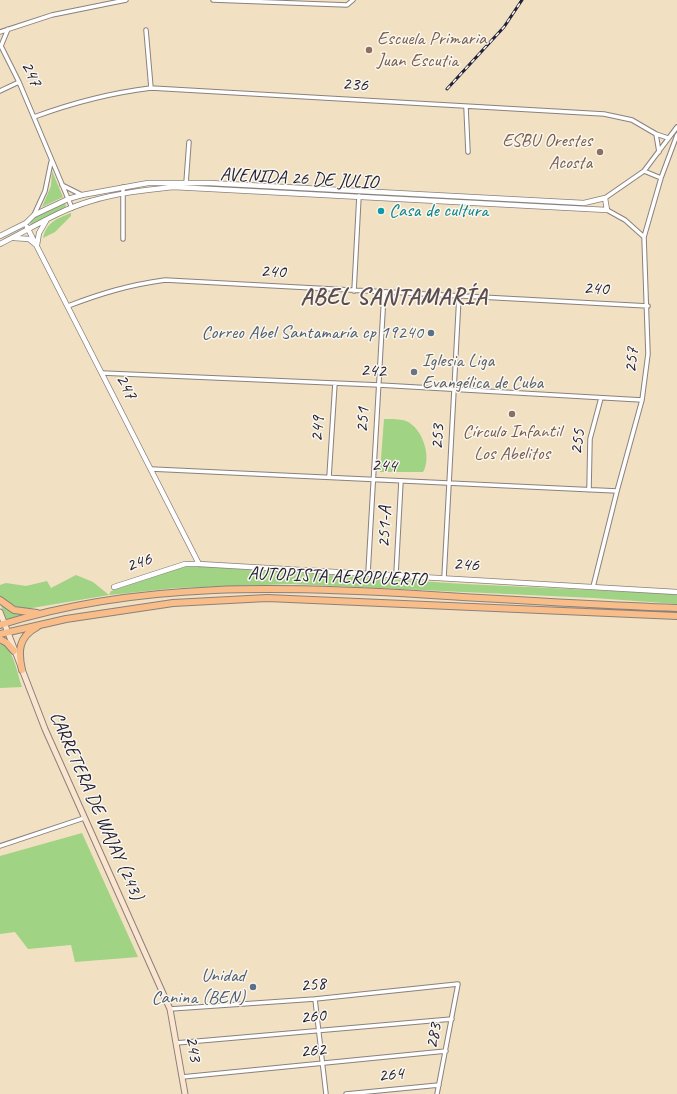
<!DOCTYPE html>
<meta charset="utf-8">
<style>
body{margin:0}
canvas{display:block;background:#f1e0c1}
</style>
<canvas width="677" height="1094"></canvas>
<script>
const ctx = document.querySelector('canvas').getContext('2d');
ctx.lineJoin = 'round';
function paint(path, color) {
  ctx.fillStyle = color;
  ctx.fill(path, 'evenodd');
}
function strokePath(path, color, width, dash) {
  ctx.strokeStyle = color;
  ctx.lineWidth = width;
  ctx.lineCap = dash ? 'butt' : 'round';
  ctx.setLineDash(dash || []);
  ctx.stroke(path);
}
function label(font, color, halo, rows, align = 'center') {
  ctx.font = font + ' Caveat,sans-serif';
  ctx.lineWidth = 3;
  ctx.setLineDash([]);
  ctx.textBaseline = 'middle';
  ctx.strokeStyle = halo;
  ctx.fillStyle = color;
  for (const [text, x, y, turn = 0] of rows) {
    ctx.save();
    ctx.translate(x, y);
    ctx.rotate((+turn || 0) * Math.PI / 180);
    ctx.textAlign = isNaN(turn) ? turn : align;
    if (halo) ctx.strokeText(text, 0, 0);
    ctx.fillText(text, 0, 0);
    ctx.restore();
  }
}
paint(new Path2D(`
 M52 171 63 197 42 207 51 186Z
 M64 203 66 205 65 208 31 225 30 222 38 215Z
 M71 213V216L55 232 43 238C47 222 56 219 71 213Z
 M384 419C391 419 400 419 406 421 423 428 432 458 423 472H380Z
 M196 566 464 584 677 594V604L594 598 291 584 176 588 109 595 26 609 10 605 0 596V585L6 583 26 586 47 581 51 588 76 575 93 582 109 595 111 591 184 567Z
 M0 603 10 611 29 615 7 621Z
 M0 642C14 649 17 673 22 687L0 688Z
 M82 833 138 957 75 962 71 945 28 949 15 932 0 934V856Z`), '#a0d383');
const minor = new Path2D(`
 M213 0 347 5 353 0
 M8 29 1 46 19 82 72 208
 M146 30 151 88
 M0 32 52 15 126 0
 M0 91 19 82
 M466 107 468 152
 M34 117C72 103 110 93 151 88L604 114 632 120 656 134 659 152
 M656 134 668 138
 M644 171 677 127
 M186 183 189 142
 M62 185 82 195
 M605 198 644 171 661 178
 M607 210 625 220 644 237
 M34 215 45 191 51 162
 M123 239V187
 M354 291 359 196
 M68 306C102 293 129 285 165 280L648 306
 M102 373 379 385 642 400
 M151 469 617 491
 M329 477 335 383
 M589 490 590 439 601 398
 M368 573 384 293
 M396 574 401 481
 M444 578 459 296
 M593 587 617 491 642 400 648 354 644 237 661 178 677 135
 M0 846 84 818
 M315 999 326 1094
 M170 1009 315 999 458 984 437 1094
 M176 1043 452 1019
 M182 1077 446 1051
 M346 1094 439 1085`);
const tertiary = new Path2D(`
 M27 227 199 564
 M0 236 26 223 34 215 68 199 82 195 148 183H209L584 203 605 198 607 210 173 187C145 190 118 193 91 201 59 210 30 229 0 244
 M14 238 29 239 35 244
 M37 245 39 233 46 221
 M114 587 185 564H199L677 592`);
const secondary = new Path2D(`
 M0 612 45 729 170 1009 185 1094`);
const trunk = new Path2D(`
 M0 600 14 610 37 613
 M0 625C139 581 287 586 431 595 513 600 595 605 677 608
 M0 634 66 619 173 603 267 598 677 616
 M0 639 7 643 14 651
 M22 670C18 652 18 637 37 627`);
strokePath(minor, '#8a817e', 5.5);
strokePath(tertiary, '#8a817e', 6);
strokePath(secondary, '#8a817e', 7);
strokePath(trunk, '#8a817e', 8);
strokePath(minor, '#fff', 3.5);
strokePath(tertiary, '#fff', 4.5);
strokePath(secondary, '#fce5cf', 5);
strokePath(trunk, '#f8bd88', 6);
const rail = new Path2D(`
 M447 89 504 27 522 0`);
strokePath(rail, '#22223b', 3);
strokePath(rail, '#fbf7ec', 1.5, [4.5]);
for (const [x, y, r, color] of [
 [369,50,4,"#8d6e63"],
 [600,152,4,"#8d6e63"],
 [381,211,4,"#0f9aa8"],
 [431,333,4,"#5c6f8a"],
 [414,372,4,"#6b7280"],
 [512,414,4,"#8d6e63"],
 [253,987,4,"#5c6f8a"]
]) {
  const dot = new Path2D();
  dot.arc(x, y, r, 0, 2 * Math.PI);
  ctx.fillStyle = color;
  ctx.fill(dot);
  strokePath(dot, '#fbf7ec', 1.5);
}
label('19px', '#785e54', '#fbf7ec', [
 ["Escuela Primaria",377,39],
 ["Juan Escutia",377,61],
 ["ESBU Orestes",592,141,"right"],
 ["Acosta",592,163,"right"],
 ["Círculo Infantil",512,432,"center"],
 ["Los Abelitos",512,454,"center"]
], 'left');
label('19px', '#22223b', '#fbf7ec', [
 ["247",31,74,65],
 ["236",355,85,4],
 ["AVENIDA 26 DE JULIO",299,179,3],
 ["240",273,272,3],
 ["240",596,289,3],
 ["257",632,360,-85],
 ["242",373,371,3],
 ["247",126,387,63],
 ["251",363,420,-87],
 ["249",318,429,-86],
 ["253",438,437,-87],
 ["255",578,442,-83],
 ["244",384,466,3],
 ["251-A",385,527,-87],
 ["246",139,563,-19],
 ["246",466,565,4],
 ["AUTOPISTA AEROPUERTO",337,577,2],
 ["CARRETERA DE WAJAY (243)",96,806,66],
 ["258",313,985,-5],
 ["260",313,1017,-5],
 ["283",434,1036,-79],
 ["243",193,1049,80],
 ["262",313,1051,-5],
 ["264",391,1075,-6]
]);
label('19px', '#0d838f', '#fbf7ec', [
 ["Casa de cultura",389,211]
], 'left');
label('19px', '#4e5e75', '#fbf7ec', [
 ["Correo Abel Santamaría cp 19240",423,333],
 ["Unidad",245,976],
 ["Canina (BEN)",245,998]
], 'right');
label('19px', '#5b616d', '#fbf7ec', [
 ["Iglesia Liga",422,361],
 ["Evangélica de Cuba",422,383]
], 'left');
ctx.letterSpacing = '1px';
label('bold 23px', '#5b4d52', '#fbf7ec', [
 ["ABEL SANTAMARÍA",394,298]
]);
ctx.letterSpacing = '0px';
</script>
